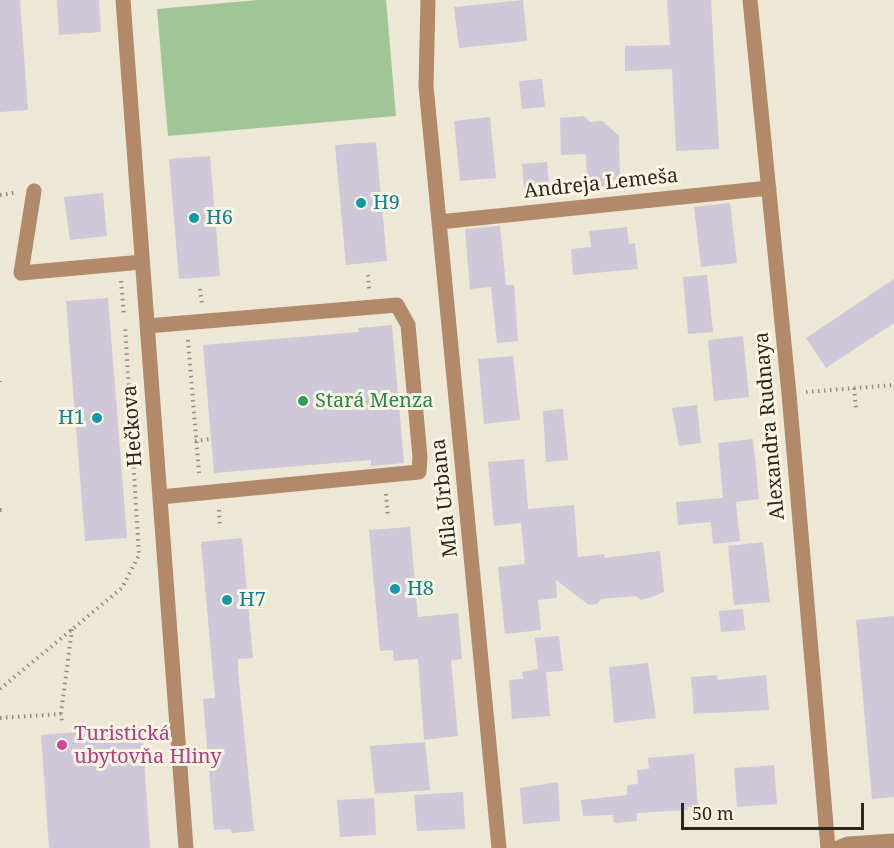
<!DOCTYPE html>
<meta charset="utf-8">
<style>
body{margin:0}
#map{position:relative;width:894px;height:848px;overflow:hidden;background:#ede7d6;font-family:"Noto Serif",serif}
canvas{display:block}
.scale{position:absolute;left:681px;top:803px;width:183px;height:27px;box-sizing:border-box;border:3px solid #292720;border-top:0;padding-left:8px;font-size:18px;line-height:21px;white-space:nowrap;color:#292720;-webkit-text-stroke:4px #faf4e3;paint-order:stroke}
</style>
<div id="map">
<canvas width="894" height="848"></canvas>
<div class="scale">50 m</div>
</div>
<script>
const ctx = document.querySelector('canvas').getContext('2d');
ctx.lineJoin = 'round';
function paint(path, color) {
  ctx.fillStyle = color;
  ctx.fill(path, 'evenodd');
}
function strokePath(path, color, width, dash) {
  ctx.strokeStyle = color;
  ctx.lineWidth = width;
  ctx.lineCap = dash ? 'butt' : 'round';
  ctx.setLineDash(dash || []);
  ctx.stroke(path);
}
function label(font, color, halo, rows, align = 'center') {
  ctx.font = font + ' "Noto Serif",serif';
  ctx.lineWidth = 6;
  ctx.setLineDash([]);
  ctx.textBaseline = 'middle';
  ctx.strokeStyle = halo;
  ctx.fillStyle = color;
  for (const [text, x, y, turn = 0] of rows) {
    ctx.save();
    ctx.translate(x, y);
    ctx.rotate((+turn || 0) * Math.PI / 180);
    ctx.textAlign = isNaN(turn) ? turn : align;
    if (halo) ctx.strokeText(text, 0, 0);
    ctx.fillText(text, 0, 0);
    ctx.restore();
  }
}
paint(new Path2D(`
 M258 0H386L396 116 168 136 157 9Z`), '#a0c697');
paint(new Path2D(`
 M0 0H20L28 110 0 112Z
 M57 0H99L101 32 59 35Z
 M523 0 527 41 459 48 454 7Z
 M667 0H711L719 149 676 151 672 69 625 71V46L670 45Z
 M542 79 545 107 522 109 519 81Z
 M584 116 590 122 602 121 619 136 620 179 610 180 602 187 593 180H587L586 154 561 155 560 118Z
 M490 117 496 178 460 181 454 121Z
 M376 142 387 261 346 265 335 145Z
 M210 156 220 276 179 279 169 159Z
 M547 162 549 186 524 188 522 164Z
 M103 193 107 236 70 240 64 197Z
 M730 203 737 263 701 267 694 207Z
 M500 226 506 285H514L518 341 497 343 491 287 470 289 465 229Z
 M627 227 629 244 635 243 638 269 573 275 571 249 591 247 589 231Z
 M707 275 713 332 688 334 683 277Z
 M894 279V323L826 368 806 338Z
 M108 298 127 538 85 541 66 301Z
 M392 325 404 463 371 466V460L214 473 203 345 359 332 358 328Z
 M743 336 749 397 714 401 708 340Z
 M513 356 520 420 484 424 478 359Z
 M697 405 701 443 679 446 672 408Z
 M563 409 568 460 546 462 543 411Z
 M753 439 759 499 736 502 740 541 713 544 711 522 678 525 676 502 723 498 718 443Z
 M524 459 528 509 574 505 578 557 604 554 605 558 660 551 664 592 649 598 641 600 636 596 601 599 597 604 589 605 556 580 557 598 538 600 541 630 505 634 498 567 525 564 521 523 494 526 488 462Z
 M410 527 418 617 458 613 462 659 451 660 458 736 424 740 418 659 394 661 393 650 380 651 369 530Z
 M242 538 253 658 238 659V671L254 831 232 833 231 829 214 830 203 699 215 698 201 542Z
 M763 542 770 602 734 605 728 546Z
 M743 609 745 630 721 632 719 611Z
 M894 616V797L872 799 856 620Z
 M559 636 563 671 546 672 550 716 512 719 509 680 523 679 522 672 538 669 535 638Z
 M648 663 656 718 614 723 609 667Z
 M717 675 718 680 766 675 769 710 694 714 691 677Z
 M142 727 150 848H49L41 735Z
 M425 742 430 790 375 794 370 746Z
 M694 754 698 806 687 807 688 810 637 813V821L614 823 613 815 583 816 581 800 627 795V785L638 784 637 770 649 769 648 758Z
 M774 765 777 804 737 807 734 768Z
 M558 782 560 821 523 824 520 788Z
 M463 792 465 829 417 831 414 795Z
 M374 798 376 835 340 837 337 800Z`), '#cec8d9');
strokePath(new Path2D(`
 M0 195 14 193
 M368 275 369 289
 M121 281 124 316
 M200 289 202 304
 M188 340 199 473
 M0 381V382
 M854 388 856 408
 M806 392 894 385
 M195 441 211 439
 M386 494 388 517
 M0 510H6
 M219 510 220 527
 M0 689 122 588 139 555 125 326
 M61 714 72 629
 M0 718 61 714 62 722`), '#918d80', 4, [1.5, 4.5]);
strokePath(new Path2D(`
 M123 0 186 848
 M428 0 426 86 499 848
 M750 0 789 394 828 848
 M34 191 21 273 142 262
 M439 222 769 188
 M147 326 397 305 408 325 420 457 419 472 160 497
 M838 848 848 844 894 841`), '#b28a69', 15);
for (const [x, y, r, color] of [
 [361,203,6,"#0f9aa8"],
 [194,218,6,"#0f9aa8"],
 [303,401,6,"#2e9e5b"],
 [97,418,6,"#0f9aa8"],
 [395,589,6,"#0f9aa8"],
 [227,600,6,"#0f9aa8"],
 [62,745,6,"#d1479c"]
]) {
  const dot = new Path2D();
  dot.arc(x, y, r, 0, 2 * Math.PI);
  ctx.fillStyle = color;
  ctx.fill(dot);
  strokePath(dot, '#faf4e3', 2);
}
label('20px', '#292720', '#faf4e3', [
 ["Andreja Lemeša",601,184,-6],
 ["Hečkova",133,426,-94],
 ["Alexandra Rudnaya",770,426,-95],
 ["Mila Urbana",445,498,-96]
]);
label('20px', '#0d838f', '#faf4e3', [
 ["H9",373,203],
 ["H6",206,218],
 ["H1",85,418,"right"],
 ["H8",407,589],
 ["H7",239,600]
], 'left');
label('20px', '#27864d', '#faf4e3', [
 ["Stará Menza",315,401]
], 'left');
label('20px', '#b23c85', '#faf4e3', [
 ["Turistická",74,734],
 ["ubytovňa Hliny",74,757]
], 'left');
</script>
